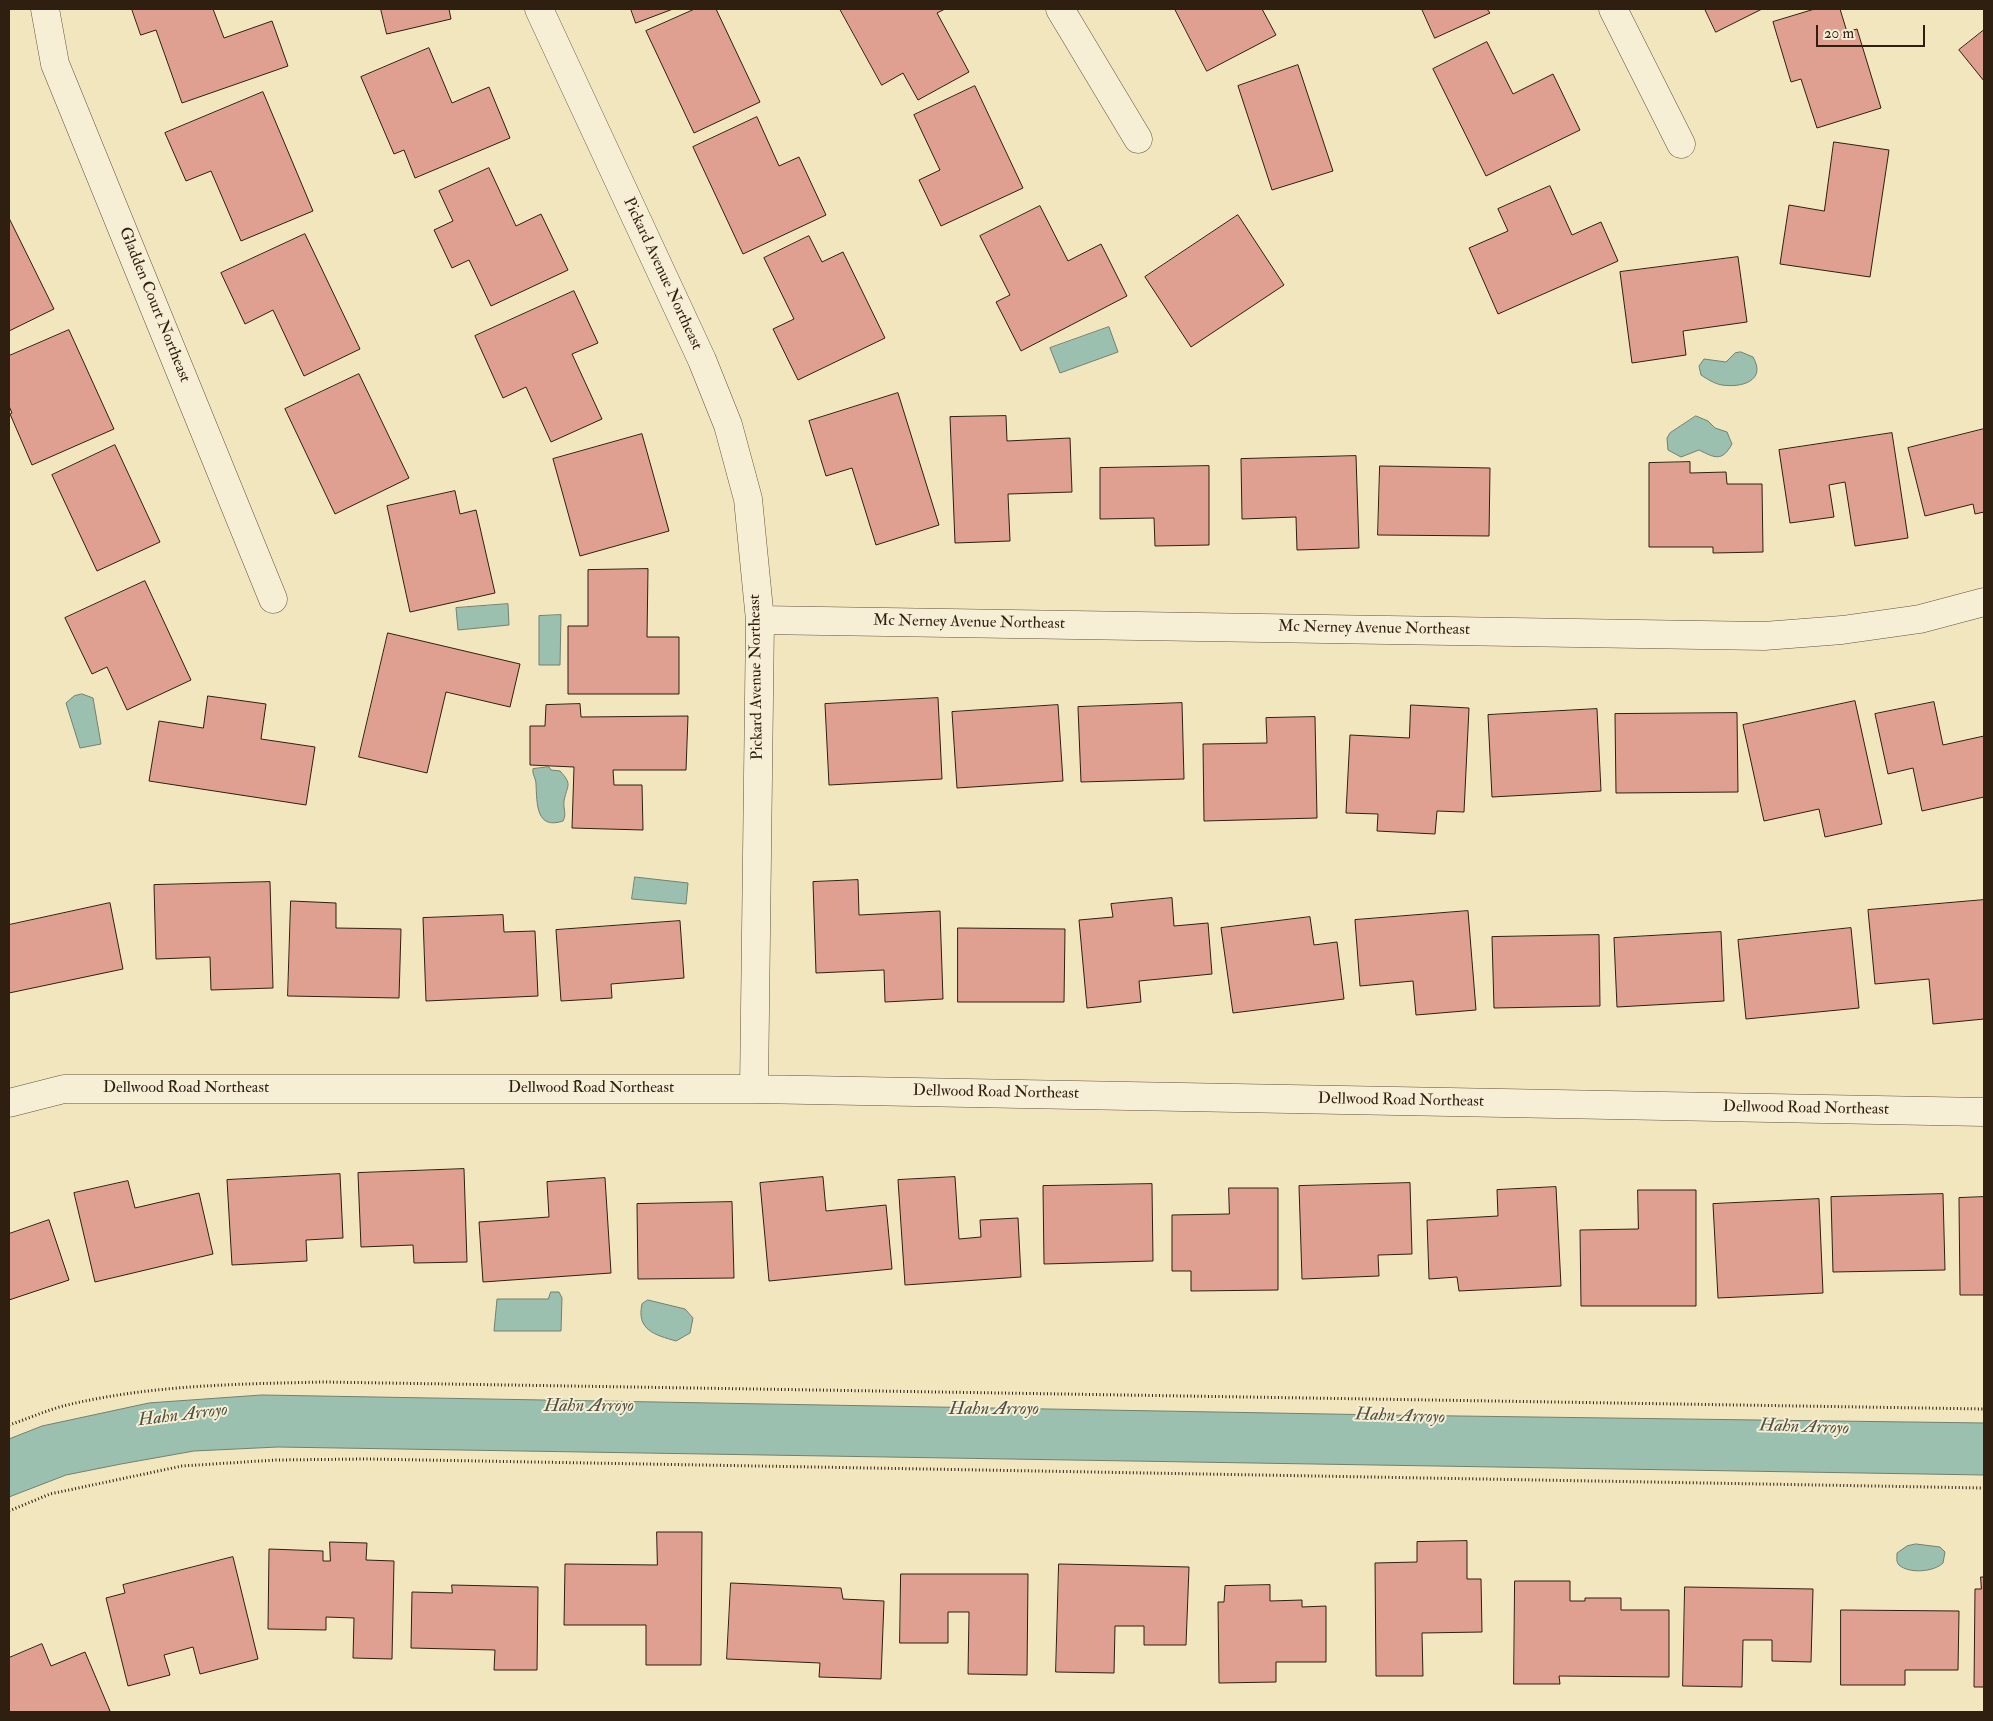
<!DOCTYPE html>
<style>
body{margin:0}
#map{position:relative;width:1993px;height:1721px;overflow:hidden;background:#f2e6be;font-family:"IM FELL Double Pica",serif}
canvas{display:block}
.frame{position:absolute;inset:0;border:10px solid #2f1f10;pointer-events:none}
.scale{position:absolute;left:1816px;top:25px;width:109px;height:22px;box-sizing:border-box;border:2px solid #2f1f10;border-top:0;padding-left:6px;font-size:15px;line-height:18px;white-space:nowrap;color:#2f1f10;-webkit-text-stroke:4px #f7efd5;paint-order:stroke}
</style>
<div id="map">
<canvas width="1993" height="1721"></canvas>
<div class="frame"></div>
<div class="scale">20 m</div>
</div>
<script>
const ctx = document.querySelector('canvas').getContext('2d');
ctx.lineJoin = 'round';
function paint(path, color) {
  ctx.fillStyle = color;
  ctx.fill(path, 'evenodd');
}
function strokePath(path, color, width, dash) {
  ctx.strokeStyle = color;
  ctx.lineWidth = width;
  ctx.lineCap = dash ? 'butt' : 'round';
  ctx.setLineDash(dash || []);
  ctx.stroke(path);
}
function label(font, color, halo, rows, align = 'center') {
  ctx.font = font + ' "IM FELL Double Pica",serif';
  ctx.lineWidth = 4;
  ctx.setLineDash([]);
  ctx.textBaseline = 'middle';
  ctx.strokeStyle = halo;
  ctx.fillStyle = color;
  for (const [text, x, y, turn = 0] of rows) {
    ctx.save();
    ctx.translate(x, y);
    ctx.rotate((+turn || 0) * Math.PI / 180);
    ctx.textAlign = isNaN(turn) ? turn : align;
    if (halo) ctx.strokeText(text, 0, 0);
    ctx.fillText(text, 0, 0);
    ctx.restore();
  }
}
const water = new Path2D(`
 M1109 327 1118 352 1060 373 1050 348Z
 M1741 352 1753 357C1767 381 1741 388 1722 385 1715 384 1707 379 1701 375L1699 366 1704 359 1726 362 1735 353Z
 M1696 416 1708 421 1715 428 1727 432 1732 444C1722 462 1715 458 1699 450L1681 457 1668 450 1667 438 1670 433Z
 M508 604 509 625 458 630 456 608Z
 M561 615 560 665H539V616Z
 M82 694 93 698 101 744 80 748 66 703 74 696Z
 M549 767 551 770 560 771C573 785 567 785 564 801 563 809 567 814 563 821 536 830 537 804 536 784 536 778 532 775 533 769Z
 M635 877 688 883 686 904 632 899Z
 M551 1292H559L562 1298 561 1331H494L497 1299H548Z
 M648 1300 685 1309 693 1318 690 1333 676 1341C655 1335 636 1330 642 1304Z
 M262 1395 1384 1415 1984 1423V1475L278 1447 194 1451 121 1464 66 1475 9 1497V1439L42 1426 149 1403Z
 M1916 1544 1940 1547 1945 1552 1943 1563C1934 1572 1909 1574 1899 1565 1896 1562 1897 1558 1897 1553L1907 1546Z`);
paint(water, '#9bc0b0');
strokePath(water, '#708070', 1);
const building = new Path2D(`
 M132 9H213L224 38 272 21 288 66 182 103 156 30 141 35Z
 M381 9H449L451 19 387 34Z
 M631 9H673L636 23Z
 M695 9H716L760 102 694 133 646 31Z
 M840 9H945L937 13 969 72 918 100 903 73 882 85Z
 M1175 9H1262L1276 35 1207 71Z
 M1422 9H1487L1490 13 1435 38Z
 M1705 9H1762L1716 32Z
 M1815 9H1840L1847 32 1857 29 1881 108 1817 128 1801 79 1791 82 1773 22Z
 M1984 30V81L1959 50Z
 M1487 42 1513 94 1553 74 1580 130 1486 176 1433 69Z
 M429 48 452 103 489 87 510 138 415 178 404 150 394 154 361 77Z
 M1298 65 1333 171 1272 190 1238 86Z
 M975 86 1023 188 941 226 919 180 940 170 914 115Z
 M263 92 313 211 241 241 211 171 186 181 165 133Z
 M757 117 779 166 799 157 826 215 743 254 693 147Z
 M1834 142 1889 150 1870 277 1780 264 1789 205 1824 211Z
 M489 168 516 226 541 214 568 270 491 306 469 260 452 268 434 230 453 221 439 191Z
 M1550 186 1572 235 1601 222 1618 261 1498 314 1469 248 1508 231 1498 209Z
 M1040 206 1068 261 1101 244 1127 296 1021 351 996 302 1010 295 980 236Z
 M1238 215 1284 285 1191 347 1145 277Z
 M9 218 54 309 9 331Z
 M305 234 360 349 304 376 273 310 245 324 221 273Z
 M809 236 822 262 843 252 885 338 798 380 773 329 794 319 764 258Z
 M1738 257 1747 322 1683 331 1686 355 1632 363 1620 272Z
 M574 291 598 343 572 354 602 419 551 442 526 387 503 398 475 336Z
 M69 330 114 429 32 465 10 414 12 413 9 406V356Z
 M359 374 409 478 335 514 285 409Z
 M898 393 939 525 876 545 852 468 826 476 809 421Z
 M1006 416 1007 441 1070 438 1072 492 1008 494 1010 541 955 543 950 417Z
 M1984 429V512L1975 514 1973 504 1925 516 1908 448Z
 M1892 433 1908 538 1855 546 1845 482 1829 485 1834 517 1790 523 1779 450Z
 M642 434 669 531 580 556 553 459Z
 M115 445 160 542 97 571 52 475Z
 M1356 456 1359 548 1297 550 1296 517 1242 519 1241 459Z
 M1690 462V473L1726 472 1727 484H1762L1763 552 1713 553V547H1649V463Z
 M1209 466V545L1155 546 1154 518 1100 519V468Z
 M1380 466 1490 468 1489 536 1378 535Z
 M455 491 460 514 476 510 495 593 410 612 387 506Z
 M648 569 647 637H679V694H568V626H588V570Z
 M145 581 191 680 127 710 107 667 92 674 65 618Z
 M388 633 520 664 510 707 446 692 427 773 359 757Z
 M208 696 266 704 261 739 315 747 306 805 149 781 159 721 203 728Z
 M938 698 942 779 829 785 825 704Z
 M1855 701 1882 824 1825 837 1819 809 1764 821 1743 725Z
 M1934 702 1943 745 1984 736V797L1922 811 1913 768 1888 774 1875 714Z
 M1182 703 1184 779 1081 782 1078 707Z
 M580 704 581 717 688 716 686 770H613L614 785H642L643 830 572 828 574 767 530 765V726H545L546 705Z
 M1058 705 1063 781 957 788 952 712Z
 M1411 705 1469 708 1464 812 1437 811 1435 834 1377 831 1378 814 1346 813 1350 735 1409 738Z
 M1597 709 1601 791 1492 797 1488 715Z
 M1737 713 1738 792 1616 793 1615 714Z
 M1315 717 1317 818 1204 821 1203 744 1267 743 1266 718Z
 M858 880 859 915 940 911 943 999 885 1002 884 970 816 973 813 882Z
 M270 882 273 988 211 990 210 957 156 959 154 885Z
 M1172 898 1174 926 1208 923 1212 974 1139 981 1141 1002 1087 1008 1079 920 1113 917 1111 904Z
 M1984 900V1019L1933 1024 1929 979 1875 984 1868 910Z
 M291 901 336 903V928L401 929 399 998 288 996Z
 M110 903 123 969 9 993V925Z
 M1468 911 1476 1010 1416 1015 1413 981 1360 986 1355 920Z
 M503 915 504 932 535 931 538 996 426 1001 423 918Z
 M1310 917 1314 945 1337 942 1344 999 1233 1013 1221 928Z
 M680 921 684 978 611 984 612 998 561 1001 556 930Z
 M958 928 1065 929 1064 1002H958Z
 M1851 928 1859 1008 1746 1019 1738 940Z
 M1721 932 1724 1001 1617 1007 1614 938Z
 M1599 935 1600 1006 1494 1008 1492 937Z
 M464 1169 467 1262 414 1263 413 1245 361 1247 358 1173Z
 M340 1174 343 1238 306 1240 307 1261 232 1265 227 1180Z
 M823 1177 826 1211 886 1205 892 1269 769 1281 760 1183Z
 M955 1177 959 1239 981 1237 980 1220 1018 1218 1021 1277 905 1285 898 1180Z
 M605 1178 611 1273 483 1282 479 1222 549 1217 547 1182Z
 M128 1181 135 1208 199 1193 213 1254 95 1282 74 1193Z
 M1410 1183 1412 1254 1378 1255 1379 1276 1302 1279 1299 1186Z
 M1152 1184 1153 1261 1044 1264 1043 1186Z
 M1556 1187 1561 1286 1459 1291 1457 1277 1429 1279 1427 1220 1498 1216 1497 1190Z
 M1229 1188H1278V1290L1191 1291V1271H1172V1215L1229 1214Z
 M1638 1190H1696V1306H1581L1580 1230 1638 1229Z
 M1943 1194 1945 1270 1833 1272 1831 1197Z
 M1984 1197V1295H1960L1959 1198Z
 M1819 1199 1823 1293 1718 1298 1713 1204Z
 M732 1202 734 1278 638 1279 637 1204Z
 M49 1220 69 1280 9 1300V1234Z
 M657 1532H702L701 1665H646V1625H564L565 1564 657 1565Z
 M1467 1541V1579H1481L1482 1632 1422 1633 1423 1676H1376L1375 1563 1417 1562V1542Z
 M330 1542 367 1543 366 1560 394 1561 392 1659 353 1658 354 1618 326 1617V1630L268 1629 269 1549 323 1551V1561H330Z
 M233 1557 258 1659 200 1674 193 1647 164 1655 170 1675 128 1686 106 1598 125 1593 123 1585Z
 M1059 1564 1189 1567 1186 1645H1144V1626H1115L1114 1673 1056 1672Z
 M901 1574H1028L1027 1675 968 1674 969 1612H948V1643H900Z
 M1981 1577H1984V1687H1974L1975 1589H1981Z
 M1515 1581H1570V1601H1585V1598H1621V1610H1669V1677L1559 1676 1560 1684H1514Z
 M731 1583 841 1588 843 1599 884 1601 881 1679 819 1677 820 1663 727 1659Z
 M452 1585 538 1587 537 1670H494L495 1650 411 1648 412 1592 452 1593Z
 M1270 1585V1601L1302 1600V1607L1326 1606V1662H1276V1682L1219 1683 1218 1602H1224L1225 1586Z
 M1685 1587 1813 1589 1811 1662 1772 1661V1640H1743L1742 1687 1683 1686Z
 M1841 1610 1959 1611 1958 1670H1905V1685H1841Z
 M42 1644 51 1666 85 1652 110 1711 106 1712H9V1658Z`);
paint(building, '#e0a091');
strokePath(building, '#2f1f10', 1);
const minor = new Path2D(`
 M45 9 55 64 273 599
 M539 9 702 360 728 425 748 499 760 620 754 1089
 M1060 9 1138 139
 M1613 9 1681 144
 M760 620 1764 636 1842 630 1920 619 1984 602
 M9 1103 64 1089H754L1984 1112`);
strokePath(minor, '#60513c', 29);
strokePath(new Path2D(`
 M9 1425C27 1419 45 1411 63 1406 148 1385 236 1384 324 1382L1984 1409
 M9 1511 50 1494 182 1466 276 1460 367 1459 1984 1488`), '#2f1f10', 3, [1, 2.5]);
strokePath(minor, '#f7efd5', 28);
label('16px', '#2f1f10', '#f7efd5', [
 ["Pickard Avenue Northeast",662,274,65],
 ["Gladden Court Northeast",154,305,68],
 ["Mc Nerney Avenue Northeast",969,623,1],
 ["Mc Nerney Avenue Northeast",1374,629,1],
 ["Pickard Avenue Northeast",757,677,-91],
 ["Dellwood Road Northeast",186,1089],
 ["Dellwood Road Northeast",591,1089],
 ["Dellwood Road Northeast",996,1093,1],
 ["Dellwood Road Northeast",1401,1101,1],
 ["Dellwood Road Northeast",1806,1109,1]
]);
label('italic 18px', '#4f4f40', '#f7efd5', [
 ["Hahn Arroyo",589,1407],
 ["Hahn Arroyo",994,1410],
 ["Hahn Arroyo",183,1416,-7],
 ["Hahn Arroyo",1400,1417,2],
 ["Hahn Arroyo",1804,1428,2]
]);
</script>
